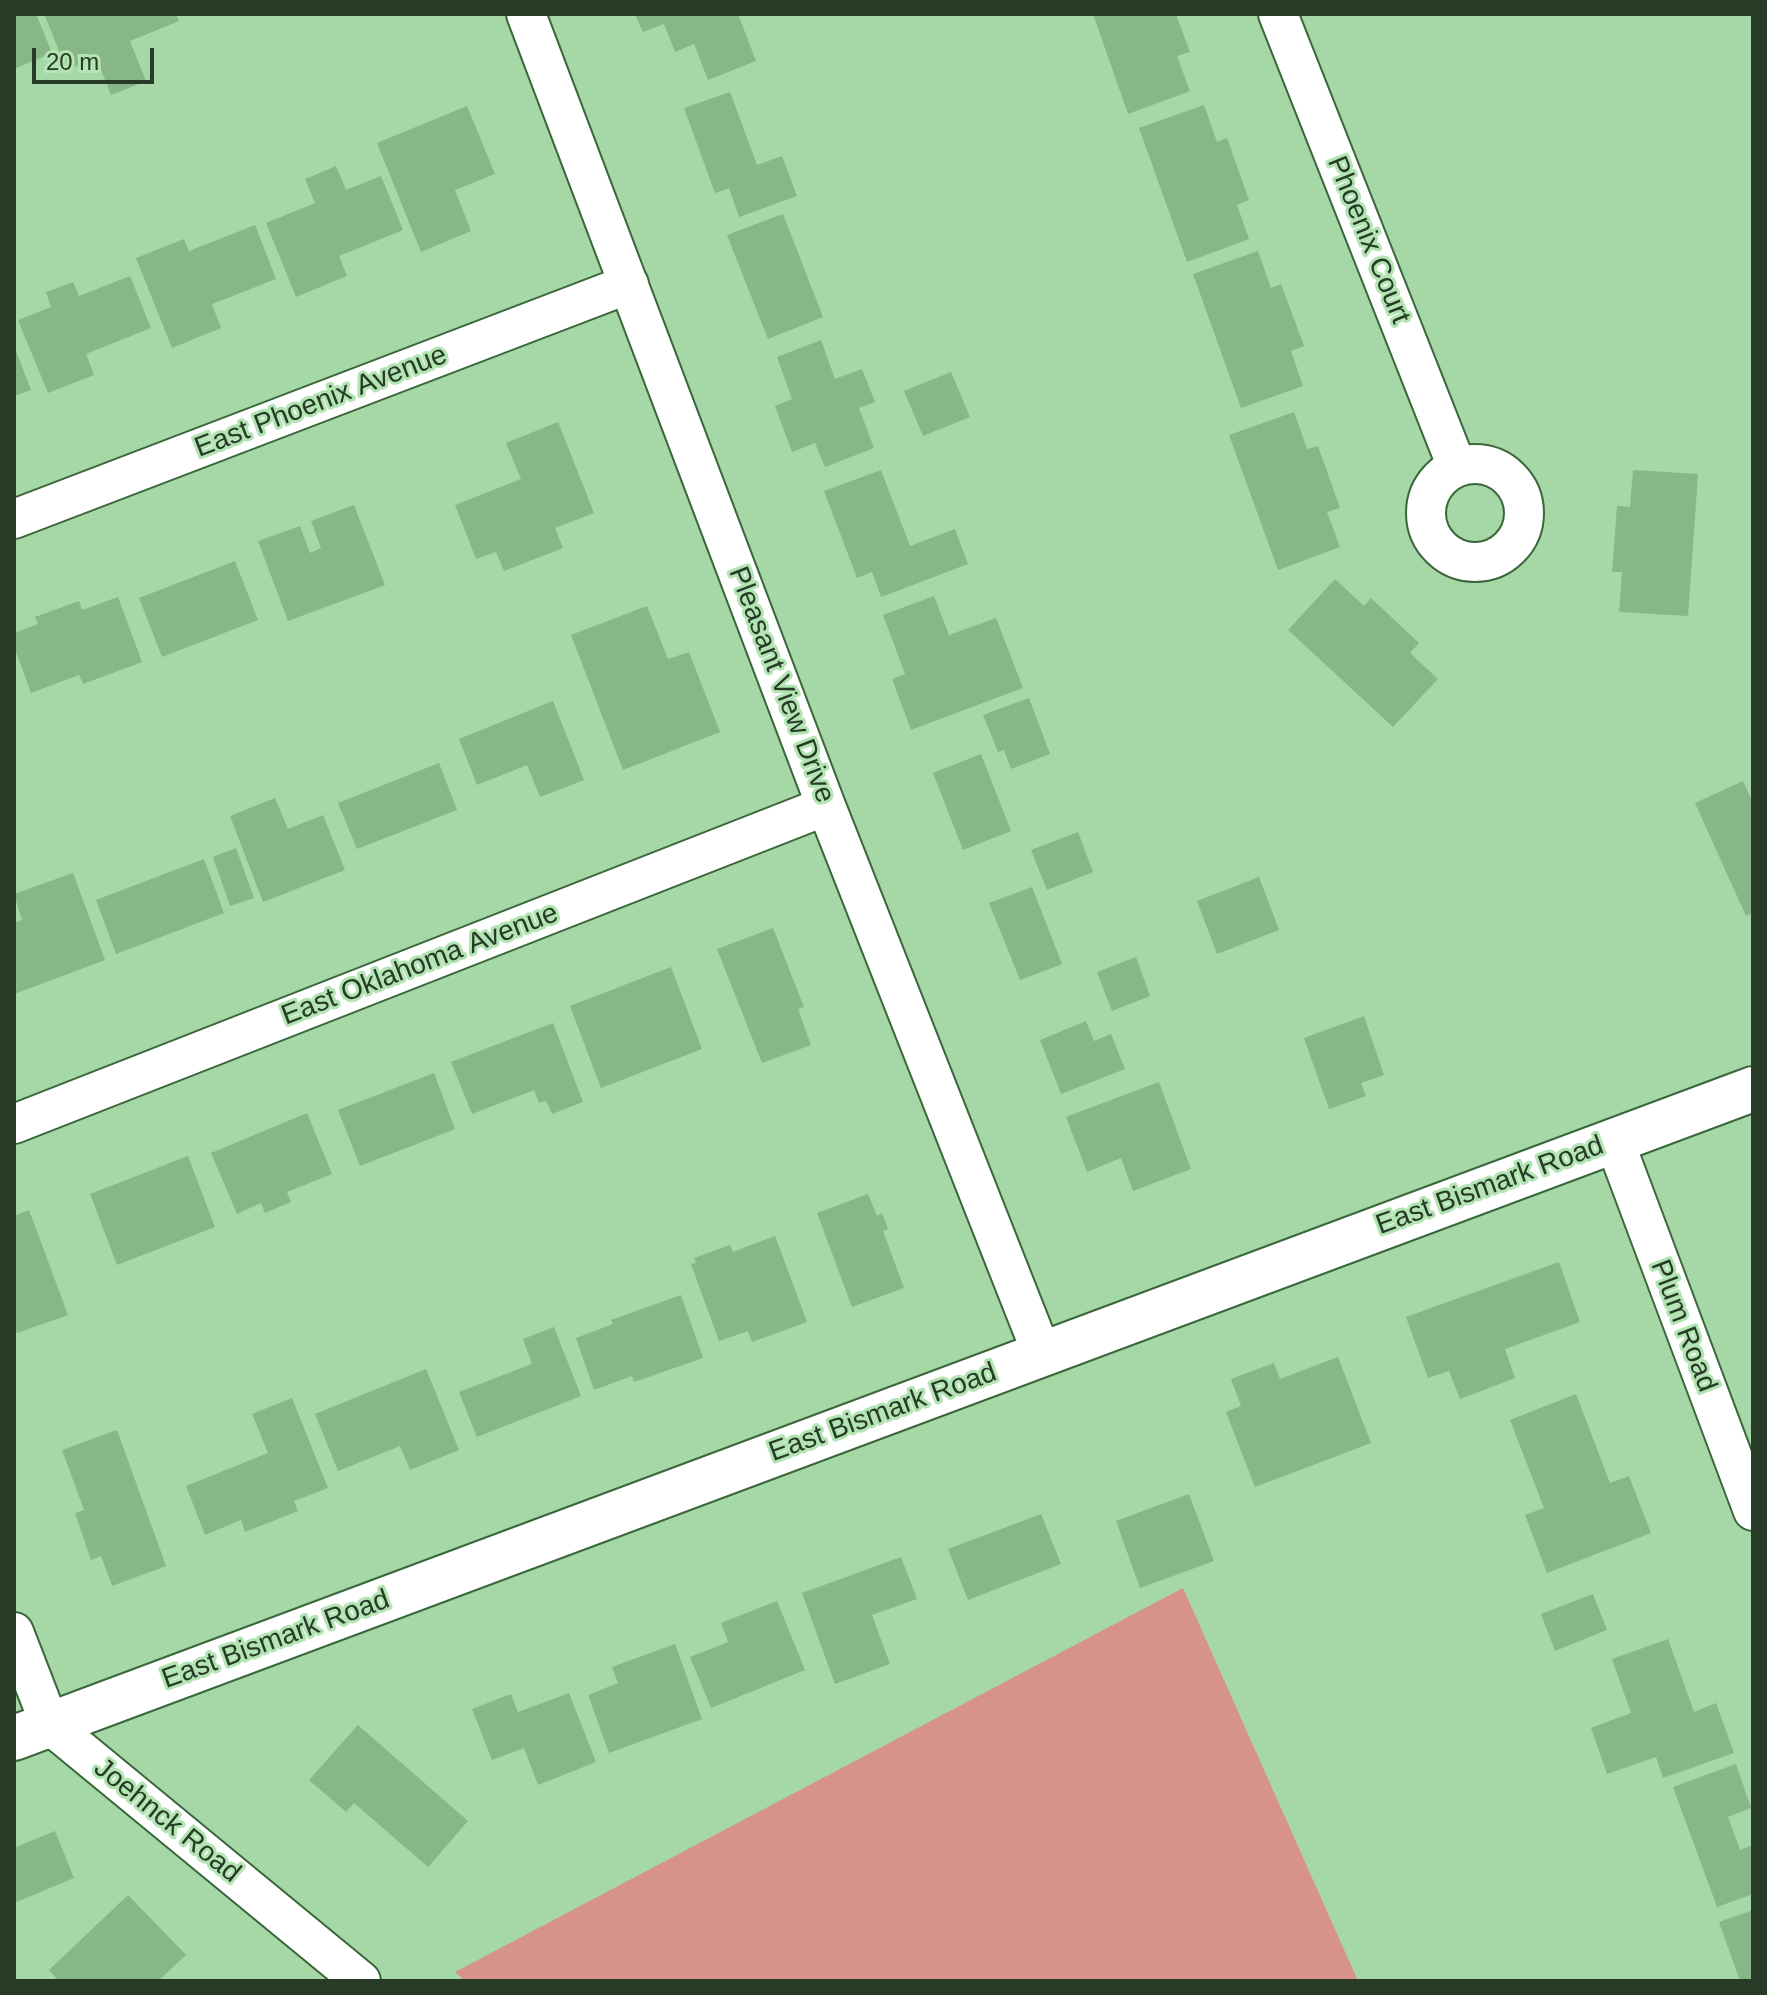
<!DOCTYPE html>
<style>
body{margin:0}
#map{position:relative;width:1767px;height:1995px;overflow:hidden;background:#a6d7a6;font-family:Arial,sans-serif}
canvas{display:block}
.frame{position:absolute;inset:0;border:16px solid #273b27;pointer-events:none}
.scale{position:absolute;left:32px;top:48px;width:122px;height:36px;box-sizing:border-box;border:4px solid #273b27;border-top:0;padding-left:10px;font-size:24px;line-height:28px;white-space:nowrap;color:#273b27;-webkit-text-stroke:6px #b3e4b3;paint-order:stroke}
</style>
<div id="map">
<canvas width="1767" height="1995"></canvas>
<div class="frame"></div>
<div class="scale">20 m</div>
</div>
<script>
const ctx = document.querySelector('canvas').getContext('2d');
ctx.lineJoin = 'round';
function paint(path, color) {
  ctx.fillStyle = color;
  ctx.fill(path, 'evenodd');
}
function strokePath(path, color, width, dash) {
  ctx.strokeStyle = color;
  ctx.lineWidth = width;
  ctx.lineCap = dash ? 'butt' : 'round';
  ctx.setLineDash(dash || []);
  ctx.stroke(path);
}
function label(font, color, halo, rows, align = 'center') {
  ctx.font = font + ' Arial,sans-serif';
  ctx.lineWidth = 6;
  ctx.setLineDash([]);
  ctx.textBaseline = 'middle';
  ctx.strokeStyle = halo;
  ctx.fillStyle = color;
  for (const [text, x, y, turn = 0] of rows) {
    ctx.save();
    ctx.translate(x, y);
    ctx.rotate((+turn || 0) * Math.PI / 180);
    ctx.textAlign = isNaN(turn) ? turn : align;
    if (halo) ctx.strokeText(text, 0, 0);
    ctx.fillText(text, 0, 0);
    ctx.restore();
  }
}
paint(new Path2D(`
 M1183 1588 1358 1981H465L455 1972Z`), '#d7928c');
paint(new Path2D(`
 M14 14H36L52 53 14 69Z
 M44 14H176L179 21 130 41 146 81 111 95 96 57 67 70Z
 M635 14H738L756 61 708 80 694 44 675 52 664 24 643 32Z
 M1093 14H1176L1190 52 1177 56 1190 91 1128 114Z
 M730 92 757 165 782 156 797 196 739 217 729 188 715 193 684 108Z
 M1204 105 1217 142 1227 138 1249 200 1237 205 1249 239 1187 262 1139 128Z
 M467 106 495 174 455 190 471 231 421 252 377 143Z
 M336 166 346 190 381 176 403 230 339 256 347 276 296 297 266 223 315 203 305 179Z
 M783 214 823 317 768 339 727 235Z
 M255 225 276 279 212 304 221 328 172 348 136 258 184 239 189 251Z
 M1258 251 1271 288 1281 284 1304 346 1291 351 1303 386 1241 408 1193 274Z
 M130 276 151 328 86 354 94 375 48 393 18 320 51 307 46 292 73 282 79 296Z
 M821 340 835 379 862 369 875 402 859 408 874 448 825 467 815 443 792 452 775 406 792 399 777 357Z
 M14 346 31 390 14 396Z
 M951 372 970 417 923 436 904 391Z
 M1294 412 1307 449 1318 446 1340 508 1327 512 1340 547 1278 570 1229 435Z
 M558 422 594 513 555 528 563 548 504 571 496 552 476 559 455 505 521 479 506 443Z
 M881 470 910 546 955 529 968 564 881 597 872 572 857 578 824 491Z
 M1633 470 1698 474 1688 616 1619 612 1622 572H1612L1617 506 1630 507Z
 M354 505 385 585 288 621 258 541 300 526 310 553 321 548 311 521Z
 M235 561 258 620 162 657 139 598Z
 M1335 579 1364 606 1371 598 1419 643 1410 653 1438 679 1393 727 1288 630Z
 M934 596 949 635 996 618 1023 688 911 730 892 679 905 674 883 615Z
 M118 597 142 662 83 684 79 675 31 693 14 646V633L38 624 35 617 79 601 82 610Z
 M647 606 668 659 689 652 720 732 623 770 571 635Z
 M1029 698 1050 754 1011 769 1004 750 998 752 983 715Z
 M553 701 584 780 540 797 527 765 477 785 459 739Z
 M981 754 1011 831 963 850 933 773Z
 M439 763 457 810 357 849 338 803Z
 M1743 781 1753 803V913L1746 916 1695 803Z
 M275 798 288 829 323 815 345 870 263 902 230 816Z
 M1078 832 1093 872 1047 890 1031 850Z
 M236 848 254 898 230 906 213 857Z
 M204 859 224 913 116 954 96 900Z
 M73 873 105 960 14 994V923L22 920 14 894Z
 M1259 877 1279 930 1217 954 1197 901Z
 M1032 887 1062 964 1020 980 989 903Z
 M773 928 804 1007 798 1009 811 1045 762 1063 717 949Z
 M1136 957 1150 996 1112 1011 1097 972Z
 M671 967 702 1049 601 1088 570 1006Z
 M1364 1016 1384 1075 1361 1083 1366 1096 1329 1109 1304 1038Z
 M1086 1021 1094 1041 1111 1034 1125 1069 1061 1094 1040 1040Z
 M553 1023 583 1102 552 1114 546 1101 539 1103 534 1090 472 1114 451 1062Z
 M434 1073 455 1129 360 1166 338 1110Z
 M1159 1082 1191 1169 1133 1191 1121 1158 1087 1172 1066 1117Z
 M307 1113 332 1174 287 1192 291 1202 265 1213 261 1203 237 1214 211 1153Z
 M188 1156 215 1227 117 1265 90 1194Z
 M868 1194 877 1216 882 1213 888 1229 883 1231 904 1288 852 1307 817 1213Z
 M29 1210 68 1315 17 1333 14 1326V1216Z
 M775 1236 807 1322 752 1342 748 1331 719 1341 691 1264 696 1263 694 1258 730 1245 733 1252Z
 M1559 1262 1580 1322 1505 1349 1515 1378 1460 1399 1449 1371 1428 1378 1406 1317Z
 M681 1295 703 1358 634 1382 632 1376 594 1390 576 1338 613 1324 611 1320Z
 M554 1327 581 1396 477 1437 459 1392 532 1364 523 1339Z
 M1338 1357 1371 1443 1255 1487 1226 1412 1241 1406 1231 1379 1274 1363 1280 1379Z
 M426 1369 459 1450 410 1470 400 1446 338 1471 315 1414Z
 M1576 1394 1610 1483 1629 1476 1651 1533 1547 1573 1525 1515 1544 1508 1510 1420Z
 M292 1398 328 1488 294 1501 298 1511 245 1532 241 1520 205 1535 186 1486 268 1453 252 1414Z
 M117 1430 166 1566 112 1586 101 1556 91 1560 75 1513 84 1510 62 1450Z
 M1189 1494 1214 1561 1140 1588 1116 1521Z
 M1041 1514 1061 1564 968 1600 948 1549Z
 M901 1557 917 1599 872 1615 890 1664 835 1684 802 1593Z
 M1593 1594 1607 1630 1555 1651 1541 1614Z
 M777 1601 805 1670 711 1708 690 1657 728 1642 721 1623Z
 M1668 1639 1694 1712 1716 1703 1734 1753 1663 1778 1656 1757 1607 1774 1591 1728 1631 1713 1612 1659Z
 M675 1644 702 1719 609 1753 588 1695 618 1683 612 1667Z
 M569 1693 596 1762 538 1785 524 1748 492 1760 472 1709 511 1694 518 1712Z
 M358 1725 468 1821 428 1867 354 1803 346 1812 309 1780Z
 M1736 1764 1751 1808 1728 1817 1740 1850 1753 1845V1894L1717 1907 1673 1787Z
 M55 1831 74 1878 14 1903V1848Z
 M128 1895 186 1955 158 1981H59L49 1970Z
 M1753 1910V1981H1740L1719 1922Z`), '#87b687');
const minor = new Path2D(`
 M526 14 826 806 1042 1354
 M1278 14 1457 467
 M1426 513a49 49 0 1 1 98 0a49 49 0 1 1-98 0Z
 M14 519 629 284
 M14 1124 826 806
 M1614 1140 1753 1511
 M14 1632 50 1725 361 1981`);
const tertiary = new Path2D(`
 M14 1738 1753 1089`);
strokePath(minor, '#3a663b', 42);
strokePath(tertiary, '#3a663b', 48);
strokePath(minor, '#fff', 38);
strokePath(tertiary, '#fff', 44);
label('28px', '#273b27', '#b3e4b3', [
 ["Phoenix Court",1368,240,68],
 ["East Phoenix Avenue",321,402,-21],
 ["Pleasant View Drive",781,685,69],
 ["East Oklahoma Avenue",420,965,-21],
 ["East Bismark Road",1490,1186,-20],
 ["Plum Road",1683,1326,69],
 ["East Bismark Road",883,1413,-20],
 ["East Bismark Road",276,1640,-20],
 ["Joehnck Road",167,1821,39]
]);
</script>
